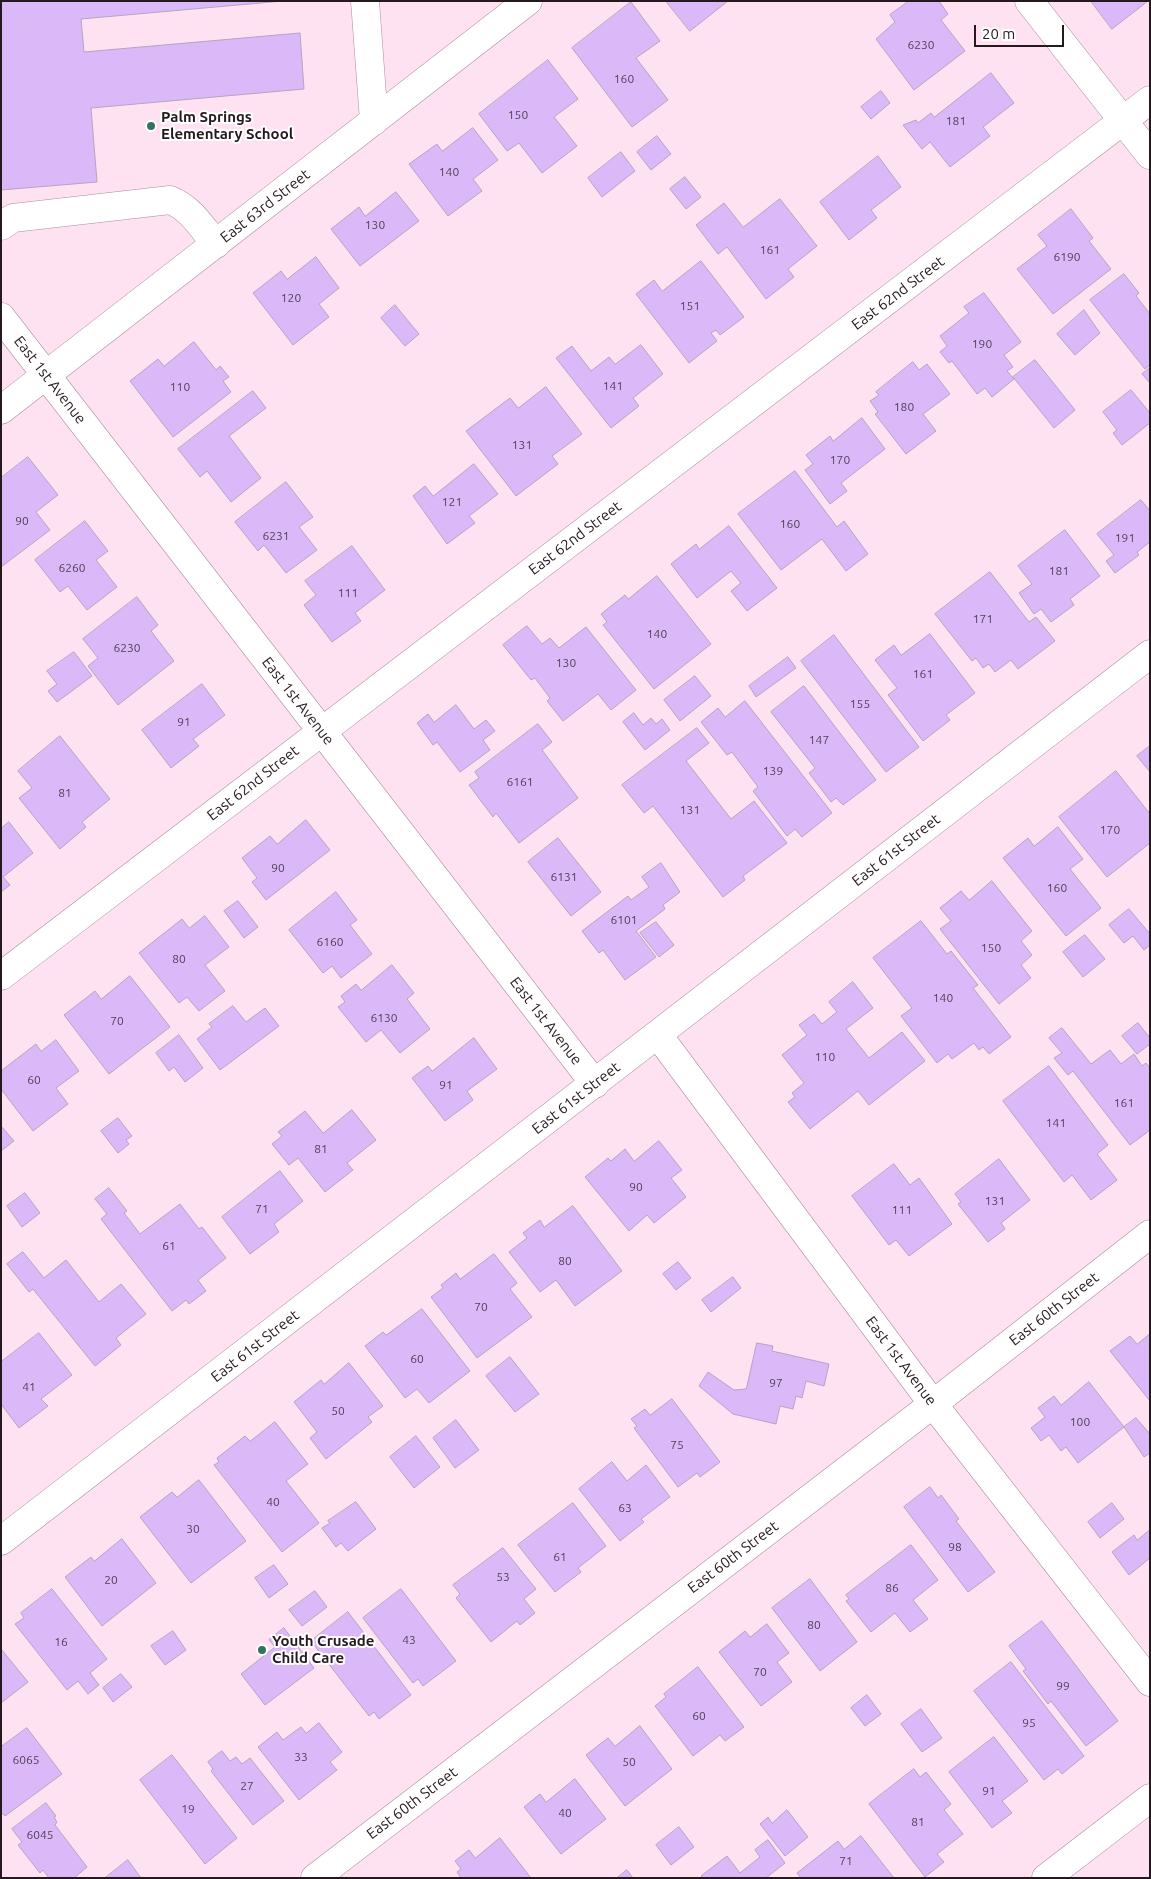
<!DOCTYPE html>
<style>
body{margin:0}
#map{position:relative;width:1151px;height:1879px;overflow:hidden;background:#fee2f2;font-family:Ubuntu,sans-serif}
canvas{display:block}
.frame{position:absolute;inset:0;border:2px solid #251920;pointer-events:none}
.scale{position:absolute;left:974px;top:25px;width:90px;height:22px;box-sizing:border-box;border:2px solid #251920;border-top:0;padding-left:6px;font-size:15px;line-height:18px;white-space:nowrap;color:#251920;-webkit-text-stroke:4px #fff;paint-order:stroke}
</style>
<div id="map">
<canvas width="1151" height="1879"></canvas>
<div class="frame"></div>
<div class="scale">20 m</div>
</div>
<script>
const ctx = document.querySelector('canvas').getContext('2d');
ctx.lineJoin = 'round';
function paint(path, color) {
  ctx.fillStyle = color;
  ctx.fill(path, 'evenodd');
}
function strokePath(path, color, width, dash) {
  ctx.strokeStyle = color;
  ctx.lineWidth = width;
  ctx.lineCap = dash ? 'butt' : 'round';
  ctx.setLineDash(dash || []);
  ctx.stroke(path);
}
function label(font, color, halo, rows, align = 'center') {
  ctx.font = font + ' Ubuntu,sans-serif';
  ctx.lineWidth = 4;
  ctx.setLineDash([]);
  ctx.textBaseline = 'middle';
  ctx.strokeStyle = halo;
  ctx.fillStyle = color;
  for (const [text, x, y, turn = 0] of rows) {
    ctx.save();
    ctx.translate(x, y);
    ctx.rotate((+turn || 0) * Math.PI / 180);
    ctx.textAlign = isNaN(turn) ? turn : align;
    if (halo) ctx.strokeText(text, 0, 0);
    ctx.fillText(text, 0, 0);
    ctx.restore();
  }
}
const building = new Path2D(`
 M1 1H283L81 19 84 52 300 33 304 89 91 108 97 182 1 190Z
 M666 1H728L690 31Z
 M909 1H939L948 14 941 20 965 51 914 90 876 39 895 22 890 15Z
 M1091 1H1148L1112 29Z
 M631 2 660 41 636 58 668 100 632 127 572 48Z
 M548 60 578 99 554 117 577 146 542 173 519 143 507 151 479 114Z
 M991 73 1014 103 983 127 990 136 950 167 930 142 922 149 903 125 916 120 918 123 931 113 934 117Z
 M881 91 890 103 871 119 861 107Z
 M473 128 498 160 473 179 482 191 448 216 409 164 437 144 442 151Z
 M657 136 671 154 651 170 637 152Z
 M621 152 635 171 602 197 588 178Z
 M878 156 901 187 871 210 877 218 849 240 820 202Z
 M685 177 701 197 686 209 670 189Z
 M396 192 419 221 360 266 331 229 359 207 365 216Z
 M780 199 817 246 788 269 794 277 766 299 727 247 718 254 696 225 724 203 743 227Z
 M1071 209 1093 238 1089 241 1111 269 1053 314 1017 269 1047 246 1038 235Z
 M316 257 339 288 319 304 329 317 293 345 253 293 281 271 287 279Z
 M701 261 744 317 720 335 716 330 711 333 717 341 689 363 636 294 654 280 662 291Z
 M1124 274 1139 293 1136 296 1150 314V365L1145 369 1090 300Z
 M984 293 1021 342 1004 355 1013 367 1007 371 1014 379 992 397 985 388 977 394 952 361 949 363 940 352 947 346 940 336 969 313 964 307Z
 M395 305 419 334 405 346 381 318Z
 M1084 310 1100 333 1075 355 1057 334Z
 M194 342 216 370 220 366 229 377 223 381 231 392 173 437 130 381 158 359 164 366Z
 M641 345 663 374 633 398 639 406 611 428 556 358 572 346 591 371 609 357 615 364Z
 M1035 360 1075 410 1054 428 1013 377Z
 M913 362 919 370 927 364 950 394 923 414 936 431 906 454 875 414 878 412 870 401 879 395 876 392Z
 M1150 368V383L1142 374Z
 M546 387 582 434 552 456 558 464 516 496 466 431 510 398 518 408Z
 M1131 390 1150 413V423L1122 445 1113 433 1117 430 1103 412Z
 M253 391 266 408 229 436 261 478 231 502 207 471 200 477 178 449Z
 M862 418 885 449 841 483 847 491 830 504 805 470 813 464 806 455 830 436 833 441Z
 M28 457 58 495 36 512 50 530 1 567V478Z
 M474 464 498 494 469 516 475 523 447 544 413 496 425 486 433 496Z
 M795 471 837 527 844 521 868 554 846 571 822 539 781 570 738 514Z
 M286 482 313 517 299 527 317 550 286 573 264 545 258 551 235 522Z
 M1141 500 1150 511V542L1137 552 1139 555 1115 573 1106 561 1114 555 1097 534Z
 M85 521 108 551 96 560 117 587 87 610 68 586 60 592 35 560Z
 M729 526 777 588 747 611 731 591 741 583 731 571 697 598 671 564 696 544 699 549Z
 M1065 530 1100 576 1070 599 1074 605 1051 622 1041 609 1034 614 1019 593 1032 584 1018 566Z
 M352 546 385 590 355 613 361 621 332 642 304 605 316 595 305 581Z
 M990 572 1029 622 1036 617 1055 641 1018 669 1011 660 995 672 989 664 983 668 976 658 972 661 935 614Z
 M657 576 711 644 654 689 603 625 607 622 601 614 625 595 628 599Z
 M137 597 158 625 151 631 174 661 118 705 88 666 98 658 83 639Z
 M527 626 542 644 550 638 559 648 586 627 636 690 611 710 598 694 563 721 547 701 550 698 535 678 531 680 503 645Z
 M930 634 975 693 946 715 950 720 923 741 888 695 897 688 875 660 894 645 901 655Z
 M834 635 919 747 886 772 801 661Z
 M74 652 92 676 57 702 48 691 57 684 47 671Z
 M788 657 796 668 756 697 749 686Z
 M695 676 711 696 680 721 664 700Z
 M202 684 225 715 193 739 199 746 171 768 142 730Z
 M804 686 876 780 843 805 836 798 831 802 809 773 815 768 771 712Z
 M745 701 832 813 802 837 795 829 787 836 753 791 758 787 732 752 727 755 701 722 718 708 725 717Z
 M456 705 474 729 486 720 495 731 483 740 490 750 460 772 437 742 433 745 417 723 428 714 434 722Z
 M634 713 643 725 651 718 656 724 662 719 670 730 645 750 623 722Z
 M538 724 552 742 542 750 578 798 519 843 496 813 493 817 469 785 479 778 475 772Z
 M697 728 709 743 686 761 731 819 754 801 787 843 743 876 745 880 723 897 653 806 644 813 622 785Z
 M60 736 110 799 82 822 86 827 60 849 19 798 32 788 18 771Z
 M1150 746V772L1137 756Z
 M1116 771 1150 814V843L1107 877 1059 817Z
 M306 820 330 850 266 900 252 882 257 878 242 858 270 836 277 844Z
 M9 822 33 853 3 877 10 885 1 892V829Z
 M1058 827 1083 859 1070 869 1101 908 1066 936 1003 858 1028 838 1034 846Z
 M558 838 601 892 571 916 528 862Z
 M661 863 680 892 663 905 665 909 636 931 656 957 625 980 603 950 599 953 582 931 628 896 631 900 649 887 642 877Z
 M992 881 1032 931 1021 941 1032 955 1021 965 1031 978 999 1004 940 929 951 921 940 908 961 891 969 900Z
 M336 892 357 920 350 925 372 954 341 978 332 966 323 973 289 930Z
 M238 901 258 927 244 938 224 911Z
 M1129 909 1150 934V945L1144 950 1133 936 1124 943 1109 925Z
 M205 916 229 947 205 965 225 991 199 1011 187 997 179 1003 139 953 182 919 189 928Z
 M921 921 947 954 951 951 978 985 973 988 1011 1037 989 1054 983 1047 979 1050 974 1043 952 1059 948 1054 937 1063 901 1016 912 1008 873 958Z
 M656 922 674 945 659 957 640 933Z
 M1085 935 1105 959 1083 977 1063 952Z
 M392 965 414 993 407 999 430 1029 400 1053 381 1030 366 1042 338 1007 345 1002 341 996 356 984 361 990Z
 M130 976 170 1027 109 1074 64 1015 95 991 101 999Z
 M853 982 873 1008 846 1029 869 1058 902 1032 925 1061 869 1105 858 1091 810 1129 788 1102 795 1097 792 1093 804 1083 782 1055 807 1035 799 1025 814 1014 822 1024 837 1012 829 1002Z
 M233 1006 246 1022 265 1008 279 1026 220 1070 197 1039 212 1027 209 1024Z
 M1138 1023 1150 1038V1044L1137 1054 1122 1036Z
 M1062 1028 1091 1064 1110 1050 1121 1064 1134 1054 1142 1066 1146 1063 1150 1068V1130L1130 1145 1073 1071 1068 1075 1054 1058 1062 1053 1049 1038Z
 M179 1035 203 1068 185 1082 174 1067 169 1071 156 1053Z
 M474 1038 497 1069 467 1091 473 1100 445 1121 412 1078 428 1066 432 1071Z
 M56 1040 79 1071 56 1088 68 1104 33 1131 1 1089V1071L36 1044 41 1051Z
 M1049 1066 1108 1145 1097 1154 1117 1180 1091 1200 1072 1175 1064 1182 1003 1101Z
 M352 1110 376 1140 347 1163 353 1170 325 1192 298 1158 289 1165 272 1144 282 1136 278 1132 305 1111 323 1133Z
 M118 1118 132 1136 126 1140 129 1144 118 1153 101 1131Z
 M1 1126 14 1141 1 1151Z
 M659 1141 682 1170 671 1178 686 1197 654 1223 647 1215 629 1231 585 1177 608 1158 611 1161 625 1149 634 1161Z
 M999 1159 1030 1200 1001 1223 1005 1229 988 1242 958 1204 961 1202 955 1194Z
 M894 1164 910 1185 919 1178 952 1224 909 1256 896 1240 889 1245 852 1196Z
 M280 1171 303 1201 274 1224 279 1232 250 1254 222 1217Z
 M109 1188 127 1211 124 1213 140 1234 180 1204 199 1229 202 1227 226 1258 198 1280 206 1291 189 1304 186 1300 172 1311 101 1219 107 1214 95 1199Z
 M25 1193 40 1213 22 1227 7 1206Z
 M573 1206 622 1271 575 1306 556 1280 540 1292 509 1252 527 1238 523 1233 540 1220 544 1227Z
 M23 1252 44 1278 66 1260 99 1302 121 1284 146 1314 116 1338 121 1345 95 1366 33 1289 29 1292 7 1264Z
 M494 1254 517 1283 510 1289 532 1317 477 1358 431 1297 443 1288 441 1285 456 1273 460 1279Z
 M678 1262 691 1278 676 1290 663 1274Z
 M733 1277 741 1288 711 1312 702 1300Z
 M422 1309 470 1371 429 1403 417 1389 405 1398 365 1346 383 1332 386 1335Z
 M39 1333 72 1375 41 1399 48 1406 19 1428 1 1404V1362Z
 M1150 1334V1401L1110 1351 1130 1336 1137 1344Z
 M757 1343 773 1346 772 1351 829 1364 824 1386 806 1381 802 1398 796 1396 793 1409 780 1406 776 1424 733 1414 699 1386 708 1372 734 1390 746 1389Z
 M510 1357 539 1394 515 1412 486 1376Z
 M349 1363 383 1406 368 1417 372 1422 326 1459 310 1438 317 1432 294 1402 321 1380 324 1384Z
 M1089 1382 1124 1427 1078 1463 1066 1447 1061 1451 1049 1435 1041 1441 1031 1428 1045 1417 1038 1408 1054 1396 1061 1405Z
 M672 1399 720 1462 700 1477 697 1473 678 1487 634 1428 637 1426 631 1419 645 1409 650 1415Z
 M1136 1418 1150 1434V1453L1144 1457 1124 1427Z
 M456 1420 479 1450 455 1468 433 1438Z
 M275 1422 308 1464 286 1481 319 1523 282 1552 214 1465 219 1462 217 1458 245 1436 250 1441Z
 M416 1436 440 1467 414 1488 390 1457Z
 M612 1462 627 1481 646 1465 670 1497 641 1519 644 1522 620 1541 579 1489Z
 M199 1480 246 1541 191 1583 140 1517 172 1492 177 1497Z
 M930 1487 938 1498 941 1495 959 1519 956 1521 995 1572 968 1592 904 1507Z
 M356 1502 376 1529 348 1551 341 1543 336 1547 322 1528 330 1523 328 1521Z
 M573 1503 606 1546 578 1568 581 1572 555 1592 518 1545Z
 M1112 1503 1124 1519 1100 1538 1088 1522Z
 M1150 1530V1558L1129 1575 1112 1552 1134 1535 1137 1540Z
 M122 1539 156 1583 102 1626 65 1577 91 1557 94 1561Z
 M911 1545 938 1580 913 1600 928 1619 910 1632 895 1613 871 1632 846 1601 849 1599 846 1595Z
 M503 1548 536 1589 524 1599 535 1613 520 1625 517 1621 491 1642 456 1598 460 1594 453 1585Z
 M274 1565 288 1584 269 1598 255 1578Z
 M810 1579 857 1642 820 1671 772 1608Z
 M52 1589 107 1659 90 1673 99 1685 88 1694 78 1681 67 1690 15 1624 24 1618 21 1613Z
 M401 1589 456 1661 423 1686 418 1679 413 1683 363 1618Z
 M315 1591 327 1607 302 1626 289 1610Z
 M348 1612 411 1695 379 1719 374 1712 369 1716 311 1641Z
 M1042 1621 1118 1721 1086 1746 1051 1701 1048 1704 1023 1671 1026 1669 1009 1646Z
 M767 1624 789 1653 777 1662 792 1682 761 1706 719 1652 745 1631 750 1637Z
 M284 1628 314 1668 265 1705 241 1674 275 1647 269 1640Z
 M173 1631 186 1650 165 1665 151 1646Z
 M1 1649 28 1682 1 1703Z
 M1011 1662 1084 1756 1062 1774 1058 1769 1044 1780 974 1691Z
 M698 1667 744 1727 725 1741 720 1735 693 1756 655 1706 666 1697 664 1694Z
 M121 1674 132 1687 113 1702 103 1688Z
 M867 1695 881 1714 865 1726 851 1708Z
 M921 1709 942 1738 922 1752 901 1724Z
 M319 1723 342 1752 330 1762 337 1770 299 1800 258 1747 277 1732 283 1740 301 1727 306 1733Z
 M640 1726 672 1769 625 1806 586 1755 608 1738 615 1746Z
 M27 1728 62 1774 5 1816 1 1812V1747Z
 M994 1737 1028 1781 1002 1801 1012 1813 992 1828 949 1772Z
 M222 1751 230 1761 236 1757 242 1764 250 1758 284 1801 253 1825 211 1771 213 1769 208 1762Z
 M172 1755 237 1838 205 1864 140 1780Z
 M914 1769 920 1777 926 1772 951 1804 944 1810 963 1834 937 1854 944 1862 925 1877 869 1804Z
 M575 1779 606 1819 561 1854 524 1807 540 1794 546 1802Z
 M46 1803 56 1816 54 1817 57 1822 55 1825 87 1867 74 1878H49L43 1870 40 1873 18 1845 22 1842 12 1829Z
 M787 1810 808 1837 785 1856 760 1824 768 1817 772 1823Z
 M679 1827 694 1847 671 1865 656 1845Z
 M861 1836 894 1878H801L797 1873 838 1841 844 1849Z
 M500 1838 531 1878H461L457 1872 461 1869 455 1861 469 1850 475 1858Z
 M768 1840 785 1863 766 1878H703L701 1876 727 1856 740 1873 760 1857 755 1850Z
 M128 1860 141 1878H105Z
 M627 1870 633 1878H617Z`);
paint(building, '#dbb9f9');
strokePath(building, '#b3a4c1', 1);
const minor = new Path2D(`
 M365 1 374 121
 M1029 1 1150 155
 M1 226 13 218 170 200C191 208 202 228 216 244
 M1 317 595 1084
 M1 410 528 1
 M1 976 1150 100
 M658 1035 933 1404 1150 1682
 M1 1541 1150 654
 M315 1878 933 1404 1150 1234
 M1046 1878 1150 1798`);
strokePath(minor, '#aa8b9d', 29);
strokePath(minor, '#fff', 28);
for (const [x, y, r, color] of [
 [151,126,5,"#357360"],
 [262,1650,5,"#357360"]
]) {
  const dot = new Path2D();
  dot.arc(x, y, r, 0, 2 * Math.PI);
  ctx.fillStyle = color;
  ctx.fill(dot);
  strokePath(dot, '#fff', 2);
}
label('12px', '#524156', null, [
 ["6230",921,45],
 ["160",624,79],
 ["150",518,115],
 ["181",956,121],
 ["140",449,172],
 ["130",375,225],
 ["161",770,250],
 ["6190",1067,257],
 ["120",291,298],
 ["151",690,306],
 ["190",982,344],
 ["141",613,386],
 ["110",180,387],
 ["180",904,407],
 ["131",522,445],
 ["170",840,460],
 ["121",452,502],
 ["90",22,521],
 ["160",790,524],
 ["6231",276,536],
 ["191",1125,538],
 ["6260",72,568],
 ["181",1059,571],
 ["111",348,593],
 ["171",983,619],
 ["140",657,634],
 ["6230",127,648],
 ["130",566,663],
 ["161",923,674],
 ["155",860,704],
 ["91",184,722],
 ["147",819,740],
 ["139",773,771],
 ["6161",520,782],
 ["81",65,793],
 ["131",690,810],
 ["170",1110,830],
 ["90",278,868],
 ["6131",564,877],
 ["160",1057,888],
 ["6101",624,920],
 ["6160",330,942],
 ["150",991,948],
 ["80",179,959],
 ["140",943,998],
 ["6130",384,1018],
 ["70",117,1021],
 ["110",825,1057],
 ["60",34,1080],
 ["91",446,1085],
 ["161",1124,1103],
 ["141",1056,1123],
 ["81",321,1149],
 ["90",636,1187],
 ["131",995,1201],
 ["71",262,1209],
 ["111",902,1210],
 ["61",169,1246],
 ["80",565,1261],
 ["70",481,1307],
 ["60",417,1359],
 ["97",776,1383],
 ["41",29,1387],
 ["50",338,1411],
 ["100",1080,1422],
 ["75",677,1445],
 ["40",273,1502],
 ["63",625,1508],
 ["30",193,1529],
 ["98",955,1547],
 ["61",560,1557],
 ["53",503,1577],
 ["20",111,1580],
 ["86",892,1588],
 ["80",814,1625],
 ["43",409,1640],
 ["16",61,1642],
 ["70",760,1672],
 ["99",1063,1686],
 ["60",699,1716],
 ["95",1029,1723],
 ["33",301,1757],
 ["6065",26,1760],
 ["50",629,1762],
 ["27",247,1786],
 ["91",989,1791],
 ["19",188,1809],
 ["40",565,1813],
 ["81",918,1822],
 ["6045",40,1835],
 ["71",846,1861]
]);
label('bold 15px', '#251920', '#fff', [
 ["Palm Springs",161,117],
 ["Elementary School",161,134],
 ["Youth Crusade",272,1641],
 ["Child Care",272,1658]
], 'left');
label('15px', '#251920', '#fff', [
 ["East 63rd Street",265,206,-38],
 ["East 62nd Street",898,293,-37],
 ["East 1st Avenue",50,380,52],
 ["East 62nd Street",575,538,-37],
 ["East 1st Avenue",298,701,52],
 ["East 62nd Street",253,783,-38],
 ["East 61st Street",896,850,-38],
 ["East 1st Avenue",546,1021,52],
 ["East 61st Street",576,1098,-38],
 ["East 60th Street",1054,1309,-38],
 ["East 61st Street",255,1346,-38],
 ["East 1st Avenue",901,1361,53],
 ["East 60th Street",733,1557,-37],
 ["East 60th Street",412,1803,-37]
]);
</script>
